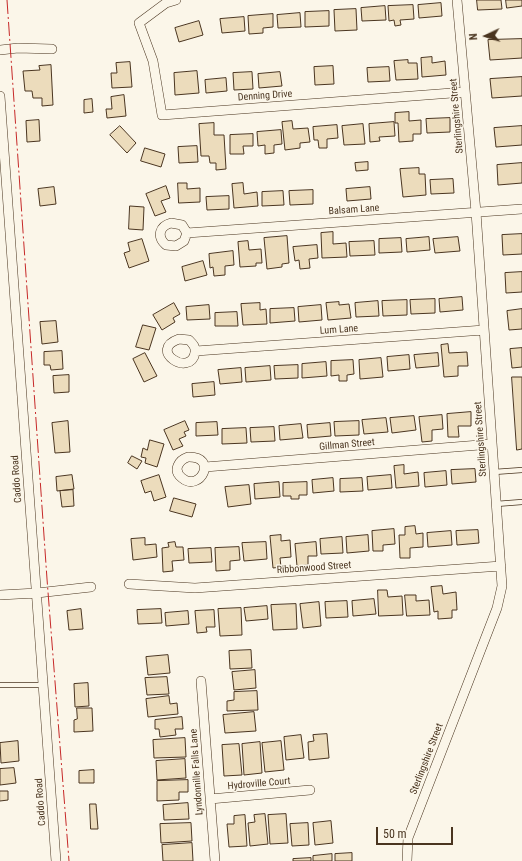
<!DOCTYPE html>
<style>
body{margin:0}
#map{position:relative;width:522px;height:861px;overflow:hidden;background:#fbf6e9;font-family:"Roboto Condensed",sans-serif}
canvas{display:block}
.north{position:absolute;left:466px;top:16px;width:40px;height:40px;-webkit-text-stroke:3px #fbf6e9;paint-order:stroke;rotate:266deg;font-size:11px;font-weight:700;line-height:16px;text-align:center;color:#4a3520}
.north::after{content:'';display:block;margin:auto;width:14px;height:18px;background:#4a3520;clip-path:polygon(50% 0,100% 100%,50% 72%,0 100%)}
.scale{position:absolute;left:376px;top:827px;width:77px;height:18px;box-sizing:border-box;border:2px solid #4a3520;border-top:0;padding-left:5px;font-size:12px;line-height:14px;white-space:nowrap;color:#4a3520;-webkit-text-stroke:3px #fbf6e9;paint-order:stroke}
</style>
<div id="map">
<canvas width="522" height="861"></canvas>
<div class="north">N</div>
<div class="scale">50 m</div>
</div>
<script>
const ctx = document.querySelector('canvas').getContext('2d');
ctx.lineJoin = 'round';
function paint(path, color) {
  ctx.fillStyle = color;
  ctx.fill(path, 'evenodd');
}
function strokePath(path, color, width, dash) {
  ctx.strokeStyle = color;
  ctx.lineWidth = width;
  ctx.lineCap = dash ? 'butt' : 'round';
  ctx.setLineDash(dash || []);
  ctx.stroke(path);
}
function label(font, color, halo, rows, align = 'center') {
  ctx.font = font + ' "Roboto Condensed",sans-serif';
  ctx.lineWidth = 3;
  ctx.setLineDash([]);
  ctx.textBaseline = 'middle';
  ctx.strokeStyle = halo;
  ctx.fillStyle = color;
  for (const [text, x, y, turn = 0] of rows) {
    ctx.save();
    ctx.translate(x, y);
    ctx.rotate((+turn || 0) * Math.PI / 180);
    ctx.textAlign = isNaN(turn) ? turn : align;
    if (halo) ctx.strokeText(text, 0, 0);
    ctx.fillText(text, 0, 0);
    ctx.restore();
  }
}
const building = new Path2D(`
 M477 0H501L502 9 478 10Z
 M506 0H522V6L507 8Z
 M441 3 442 16 419 18 418 5Z
 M413 5 414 19 400 20 401 25 395 26 394 20 389 21 388 6Z
 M385 6 386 20 362 21 361 8Z
 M356 9 357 30 335 31 334 10Z
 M329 11V26L305 27V12Z
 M300 13 301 27 278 28 277 15Z
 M273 14V27L263 28V33L249 34 248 16Z
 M244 17 245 31 222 33 220 19Z
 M199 21 203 35 179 42 175 28Z
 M522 39V58L490 60 488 40Z
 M432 57V63L445 61 446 75 422 77 421 58Z
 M408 60V63H417L418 79 396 80 394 61Z
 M130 62 132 87 112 88 111 73H117L116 63Z
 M51 65 53 105 42 106V98H33L32 91H25L23 71 40 70 39 66Z
 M333 66 334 84 315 85 314 67Z
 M389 67 390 81 368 82 367 68Z
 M197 71 199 93 175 95 174 73Z
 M252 72 253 89 234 90 233 73Z
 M280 72 282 86 259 88 258 74Z
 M522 77V96L492 98 490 79Z
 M226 78 227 91 206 93 205 80Z
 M124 95 126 116 107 118 106 109H112L111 97Z
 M92 99 93 112 84 113V100Z
 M409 112V121L421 120V134H413V141L399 142 398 123H395V113Z
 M450 118V132L427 133 426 119Z
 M39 120 40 141 27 142 26 121Z
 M292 121 293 129 308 128 310 142 300 143V148L285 150 282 122Z
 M394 122 395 136 379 137 380 141 370 142 369 124Z
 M214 123V135H224L226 169 216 170V163H210L209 156H201L199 124Z
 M363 124 365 144 344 145 342 126Z
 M337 125 338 138 327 139V148H319L318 140H314L313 127Z
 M120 126 136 143 127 153 110 135Z
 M522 126V145L496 147 494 128Z
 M281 130 282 144 274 145V153L265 154V145L258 146 257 132Z
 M253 134V146H243L244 154H230V135Z
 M197 146 198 162 179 163 178 147Z
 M145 148 165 154 161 167 141 161Z
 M368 162V170L356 171 355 163Z
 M522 163V183L498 185 497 165Z
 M419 168V174H425L426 195 403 197 400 169Z
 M453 179 454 193 431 194 430 180Z
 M178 183H187V189L200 188V202L179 203Z
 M243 183 244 194 257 192 258 206 234 208 232 184Z
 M166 186 170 198 161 201 166 212 155 216 146 194Z
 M54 187 56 204 40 206 38 189Z
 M370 187 371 199 347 201 346 189Z
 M313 190V204L290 205 289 191Z
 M283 191 284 205 262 206V192Z
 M229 196V209L207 210 206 197Z
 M130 206 144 207 143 230 129 229Z
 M333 232V244L346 243 347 257 322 258 321 233Z
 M522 234V254L503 255 502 235Z
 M287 236 289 263 282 264V267L267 269 264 238Z
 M429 237 430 250 407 252 406 239Z
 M458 237 460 251 435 253 433 239Z
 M401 238 402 252 379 253V239Z
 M142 239 149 261 129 268 124 253 130 251 128 243Z
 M248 241 249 250 261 249 262 263H256V266L240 267 238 242Z
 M374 241 375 255 350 256 349 242Z
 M317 245 318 258 309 259 310 268 300 269 299 260 295 261 293 247Z
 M233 251 234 265 225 266V275L214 276 213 267 210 268 209 254Z
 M203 261 207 275 185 281 182 267Z
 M522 272V292L506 293 505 273Z
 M462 297 463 310 440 312 439 299Z
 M435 299V313L411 314 410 300Z
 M407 300V315L383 316 382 301Z
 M378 301 379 316 356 317 355 303Z
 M339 302V305L349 304 351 318 328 320 326 303Z
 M174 303 180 314 173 318 175 322 162 330 153 315Z
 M260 303V310L266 309 267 324 243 325 241 304Z
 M209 305 210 319 187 320 186 307Z
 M321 305 322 320 299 322 298 307Z
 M294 308 295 321 270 323V309Z
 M522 309V329L509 330 507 311Z
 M237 312 238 326H215V313Z
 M56 321 58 342 42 344 40 322Z
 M143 325 156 328 149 350 136 347Z
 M448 344 449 353 467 352 468 366H458V376L444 377 441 345Z
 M522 348V367L512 368 510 349Z
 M62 351 63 369 51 370 50 365H44V352Z
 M145 353 157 376 144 382 133 359Z
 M438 353 439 366 416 368 414 355Z
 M409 355 410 369 388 371 387 357Z
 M381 358 383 377 360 379 359 360Z
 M353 360 354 374 347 375V381H339V375L331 376V361Z
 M326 362 327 376 302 378V364Z
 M298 365V378L275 379 274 366Z
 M270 366 271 380 246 382 245 368Z
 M241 368 242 382 220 384 218 370Z
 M69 375V392L54 393 53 376Z
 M512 377H522V449L517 450Z
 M214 382 215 395 193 397 192 384Z
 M471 412V426H458L459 437H448L447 414Z
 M442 415 443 429 432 430V441L422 442 419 417Z
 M414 416 416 430 392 433 390 418Z
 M386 418 388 432 364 434 362 420Z
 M68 421 70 452 55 453 52 423Z
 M185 421 189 430 184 432 186 436 179 439 183 446 173 450 164 430Z
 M359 421V435L335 436 334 422Z
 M217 422 218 435 196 436V423Z
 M330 423 331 436 308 438 307 425Z
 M301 424 303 438 280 440 279 426Z
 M274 427 275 441 251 442 250 428Z
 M246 428 247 443 222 444V429Z
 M150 440 164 444 157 467 145 463 146 458 141 457 143 448 147 450Z
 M132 456 142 461 137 469 128 463Z
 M404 465V474L418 472 419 486 396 488 394 466Z
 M475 469 476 482 452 484 451 470Z
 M446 471 447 485 425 487 424 473Z
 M72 475 74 489 57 491 56 477Z
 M159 475 166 497 154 501 151 491 145 493 141 481Z
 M391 475 392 488 368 490 367 477Z
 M333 478 334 491 313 493 312 480Z
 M362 478 363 491 340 492V479Z
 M279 482 280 497 255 499 254 484Z
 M307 482V495H299V499H291V496H283V483Z
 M249 485 251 504 228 507 225 487Z
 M73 490 74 506 62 507 60 491Z
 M174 498 196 504 192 517 170 511Z
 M415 526 416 534 423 533V547L410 548V558H400L399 535H405V527Z
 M394 529 395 544 383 545V551H373L372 531Z
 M478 530 479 543 457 545 456 531Z
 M451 531 452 545 428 547 427 533Z
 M281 535V541L290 540 291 557 280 558 281 567 273 568 270 536Z
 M368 535 369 551 347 553 346 537Z
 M342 537 343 553 321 554 320 539Z
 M145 538V545L156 544 157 557 133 560 131 539Z
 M175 542 176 547H183L184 560 172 561 173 571 163 572 162 548 169 547 168 543Z
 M266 542 267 559 244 561 242 543Z
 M316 542 317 556H308V565L297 566 295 544Z
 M239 547 240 560 230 561V570L216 571 215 548Z
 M211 548 212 562 189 563 188 549Z
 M442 586 443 594 456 592 457 610H452V618L438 619V611L434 612 431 587Z
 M378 590H387L388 597 402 596 403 615 379 616Z
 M405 595H416V601L429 600 430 615 407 616Z
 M374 599 376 614 353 616 352 601Z
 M347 601 348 617 326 618 325 602Z
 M319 602 321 626 303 628 300 604Z
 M296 604 297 629 273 630 271 605Z
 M267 606 268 619 246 621 244 608Z
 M241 608 242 635 220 636 218 609Z
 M81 609 83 629 69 630 67 611Z
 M161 609 162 623 138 624 137 610Z
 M214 610 215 627H206L207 632 197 633 195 611Z
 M188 611 189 624 166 626 165 613Z
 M251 650 252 668 230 669 229 651Z
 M168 655 170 673 148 675 146 657Z
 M255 670 256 688 234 690 232 672Z
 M167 677 169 694 147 695 145 678Z
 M88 683 89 706 75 707 74 684Z
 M257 691 258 710 227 711V701L234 700V692Z
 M169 696 170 704 177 703 178 714 148 717 146 699Z
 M77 708H92L93 731 74 732V720L77 719Z
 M254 712 256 731 225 733 223 715Z
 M182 717 183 729H175L176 735 160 737 159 729H155V720Z
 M327 734 329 758 309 760 308 742 314 741 313 735Z
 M301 735 304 758 286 760 284 737Z
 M185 738 186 757 154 758 153 740Z
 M18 741 19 761 1 763 0 743Z
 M281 741 284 770 265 772 262 743Z
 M260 742 262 773 244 775 242 744Z
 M239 744 242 775 224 776 222 745Z
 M185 759 186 778 157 780 156 761Z
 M14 768 16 783 0 785V769Z
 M94 770V783H79V771Z
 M188 780V792H179V800L157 801V781Z
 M0 791H8V800L0 801Z
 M188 803 189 819 164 820 163 805Z
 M90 804H96L98 829H91Z
 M265 814 268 844 250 846 248 823 255 822 254 815Z
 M286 814 288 843 270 844 268 815Z
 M245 815 247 846 229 847 227 824H234V816Z
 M331 821 333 843 315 845 313 823Z
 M191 823 192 841 161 843 160 824Z
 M308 823 309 845 292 846 290 824Z
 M192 843 193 861H163L162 845Z
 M352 853V861H335V854Z
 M332 854V861H313V856Z
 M311 858V861H293V859Z`);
paint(building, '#ecdcbc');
strokePath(building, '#4a3520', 1);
const service = new Path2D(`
 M494 472 522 470
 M496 504 522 502
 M0 685H44`);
const minor = new Path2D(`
 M176 0 166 3 139 23 153 61 162 115 465 92
 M0 50 18 48 52 49
 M0 96 56 861
 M171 223 182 225 187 233 184 241 176 246 166 245C156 236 160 226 171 223Z
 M187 233 522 209
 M179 339 189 340C193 344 196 347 195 353 190 378 147 350 179 339Z
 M196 351 484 330
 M188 457C219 456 200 493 182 478 172 470 179 460 188 457Z
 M205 467 492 444
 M129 584 195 588 501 566
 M0 595 37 593 91 587
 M201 681 215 861
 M210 799 310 790
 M407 861 408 838 497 608 502 586 476 212 457 0`);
strokePath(service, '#4a3520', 6);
strokePath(minor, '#4a3520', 10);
strokePath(service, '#fbf6e9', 4.5);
strokePath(minor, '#fbf6e9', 9);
strokePath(new Path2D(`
 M7 0 47 579 69 861`), '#c62828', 1, [14, 3, 2, 3]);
label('10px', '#4a3520', '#fbf6e9', [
 ["Denning Drive",265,96,-4],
 ["Sterlingshire Street",457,116,-95],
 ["Balsam Lane",354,210,-4],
 ["Lum Lane",339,330,-4],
 ["Sterlingshire Street",481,439,-94],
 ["Gillman Street",347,445,-5],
 ["Caddo Road",17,479,-94],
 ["Ribbonwood Street",314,568,-4],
 ["Sterlingshire Street",427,759,-69],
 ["Lyndonnille Falls Lane",197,772,-94],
 ["Hydroville Court",259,784,-5],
 ["Caddo Road",41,802,-94]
]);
</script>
